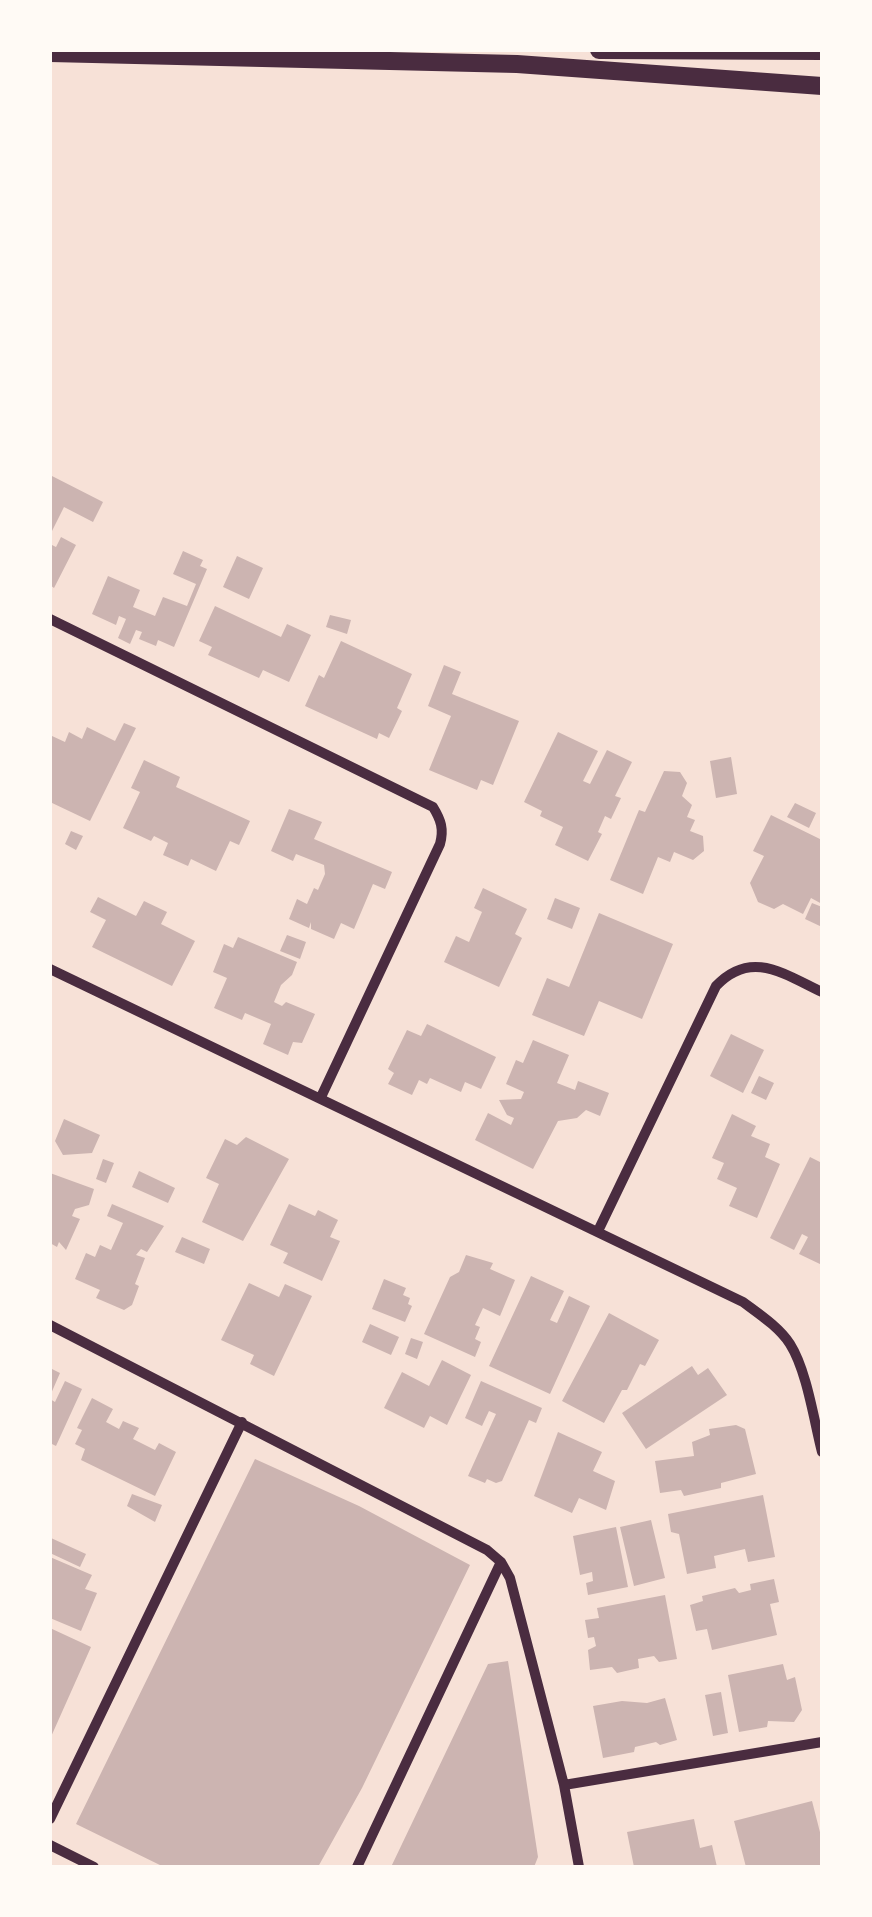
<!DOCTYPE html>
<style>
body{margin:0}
#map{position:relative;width:872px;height:1917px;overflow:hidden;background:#f7e1d7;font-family:Manrope,sans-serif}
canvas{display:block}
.frame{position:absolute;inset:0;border:52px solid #fffaf5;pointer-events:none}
</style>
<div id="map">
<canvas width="872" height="1917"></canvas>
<div class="frame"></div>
</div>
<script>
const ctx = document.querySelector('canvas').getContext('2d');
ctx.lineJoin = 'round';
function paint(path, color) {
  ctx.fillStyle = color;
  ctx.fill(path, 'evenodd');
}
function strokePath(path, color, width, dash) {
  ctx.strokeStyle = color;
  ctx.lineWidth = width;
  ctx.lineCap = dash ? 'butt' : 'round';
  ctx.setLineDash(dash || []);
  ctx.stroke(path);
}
paint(new Path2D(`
 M50 475 103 502 93 522 64 507 50 535Z
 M61 537 76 545 54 588 50 585V544L56 547Z
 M183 551 203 560 200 566 207 569 174 647 158 640 156 646 139 639 142 632 136 630 130 644 118 638 126 619 119 616 116 625 92 614 108 576 140 590 133 607 155 616 163 597 187 606 196 584 173 574Z
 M237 556 263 568 249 599 223 587Z
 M215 606 281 637 287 624 311 635 289 682 263 670 259 678 208 655 212 647 199 641Z
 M330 615 351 620 347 634 326 627Z
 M341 641 412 674 397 708 402 711 389 738 379 733 377 739 305 706 319 675 324 678Z
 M444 665 461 672 452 694 519 721 493 785 481 780 477 790 429 770 451 716 428 706Z
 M124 723 136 728 90 821 50 802 52 736 65 742 69 732 82 739 87 727 115 741Z
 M558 732 598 751 583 781 590 784 607 750 632 762 615 796 621 798 611 819 605 816 598 832 602 834 588 861 555 845 563 827 540 816 542 811 524 802Z
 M731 757 737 794 716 798 710 761Z
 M144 760 180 777 176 787 250 821 239 845 230 841 216 871 191 859 188 866 163 855 168 843 154 836 151 841 123 828 140 792 131 788Z
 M664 771 680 772 687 783 682 796 692 805 687 817 695 820 690 831 703 836 704 851 693 860 674 852 670 862 658 857 643 894 610 880 639 810 645 812Z
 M795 803 816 813 809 828 787 817Z
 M289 809 322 822 314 839 392 872 385 889 373 884 354 929 341 923 334 939 311 929V922L309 928 289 919 297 899 307 904 314 888 318 890 325 874 324 865 296 854 293 861 271 851Z
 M771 815 822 840V904L811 898 803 914 783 904 774 909 758 902 750 883 764 856 753 851Z
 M71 831 83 836 76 850 65 844Z
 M483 888 527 909 515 934 522 938 499 987 444 962 456 936 469 942 482 912 474 908Z
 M98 897 136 916 144 901 167 912 161 924 195 941 172 986 92 947 106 920 90 912Z
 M555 898 580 908 572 929 547 919Z
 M812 903 822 907V927L805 919Z
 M599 913 673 944 642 1019 599 1001 584 1036 532 1015 547 978 569 987Z
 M287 935 306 942 300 959 280 951Z
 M238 937 297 962 292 975 281 985 274 1002 282 1006 286 1002 315 1014 302 1043 293 1042 288 1055 263 1044 271 1024 245 1013 242 1020 214 1008 227 978 213 972 224 944 233 948Z
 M427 1024 496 1057 481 1089 465 1082 461 1092 430 1078 427 1084 419 1080 412 1095 388 1084 394 1073 388 1069 407 1030 421 1036Z
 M731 1034 764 1050 743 1093 710 1076Z
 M533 1040 569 1055 557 1083 575 1090 578 1081 609 1093 600 1116 586 1110 577 1118 558 1121 533 1169 475 1140 488 1113 511 1125 514 1118 507 1115 499 1100 521 1099 524 1092 506 1084 516 1060 523 1063Z
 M759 1076 774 1083 766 1100 751 1093Z
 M732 1114 756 1126 751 1136 770 1144 765 1157 780 1164 757 1218 729 1206 737 1188 717 1179 724 1163 712 1158Z
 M64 1119 100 1135 92 1153 63 1155 55 1141Z
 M246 1137 289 1159 243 1241 202 1222 219 1184 206 1178 225 1139 237 1145Z
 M810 1157 822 1163V1265L799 1254 808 1237 802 1234 794 1250 770 1238Z
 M103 1159 114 1163 106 1183 96 1179Z
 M139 1171 175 1188 168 1203 132 1187Z
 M50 1173 94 1189 89 1205 75 1209 72 1216 80 1219 66 1250 59 1242 57 1247 50 1243Z
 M112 1204 164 1226 147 1252 141 1249 136 1255 145 1258 135 1284 139 1286 132 1305 124 1310 96 1298 100 1290 75 1279 86 1253 95 1257 100 1245 111 1250 123 1223 107 1216Z
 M289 1204 315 1216 318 1210 338 1220 330 1237 340 1241 322 1281 283 1263 288 1253 270 1245Z
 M182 1237 210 1249 204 1264 175 1252Z
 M466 1255 493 1263 490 1269 515 1280 500 1316 483 1308 475 1325 480 1327 475 1339 481 1342 475 1357 424 1334 450 1277 459 1272Z
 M531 1276 564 1291 550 1320 557 1323 569 1296 590 1306 550 1394 489 1366Z
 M384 1279 406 1288 403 1295 410 1298 408 1304 412 1306 405 1322 372 1309Z
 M249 1283 279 1297 285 1284 312 1296 274 1376 250 1364 254 1355 221 1340Z
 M609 1313 659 1340 645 1366 640 1364 627 1390H622L604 1423 562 1401Z
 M370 1324 399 1337 391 1355 362 1342Z
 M411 1338 423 1342 417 1359 405 1354Z
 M442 1360 471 1375 447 1425 430 1416 424 1428 384 1408 402 1372 429 1386Z
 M692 1366 698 1375 708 1368 727 1395 646 1449 622 1413Z
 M50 1368 60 1373 50 1396Z
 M65 1381 82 1389 56 1446 50 1443V1399L55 1402Z
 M481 1381 542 1408 536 1423 529 1420 502 1481 496 1483 487 1479 485 1483 468 1476 496 1414 489 1411 482 1426 465 1418Z
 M92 1398 113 1409 106 1422 119 1429 123 1421 139 1428 133 1439 155 1450 159 1443 176 1452 155 1496 81 1460 85 1449 75 1444 82 1430 77 1428Z
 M736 1425 745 1429 756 1474 721 1483V1488L684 1496 681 1490 660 1493 655 1461 694 1456 692 1442 710 1435 709 1429Z
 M558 1432 602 1452 593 1471 615 1481 606 1510 579 1498 572 1513 534 1496Z
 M255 1459 359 1506 470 1565 362 1788 318 1867H164L76 1824Z
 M132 1494 162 1505 155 1522 127 1506Z
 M763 1495 775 1557 748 1562 745 1549 714 1556 716 1568 687 1574 679 1534 671 1532 668 1514Z
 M651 1520 665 1578 634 1586 620 1527Z
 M616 1527 628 1587 588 1595 586 1583 593 1581 592 1572 580 1575 573 1536Z
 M51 1538 86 1554 80 1567 50 1553Z
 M50 1557 92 1575 85 1589 97 1593 81 1631 50 1618Z
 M774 1579 779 1602 770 1604 777 1635 712 1650 707 1629 696 1631 690 1605 703 1601 702 1596 735 1588 739 1593 751 1590 750 1584Z
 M665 1595 677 1659 659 1662 654 1656 638 1659 639 1668 617 1673 612 1667 590 1670 588 1650 596 1646 594 1637 588 1638 585 1620 599 1618 597 1608Z
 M50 1628 91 1647 50 1739Z
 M508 1661 538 1857 534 1867H391L488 1664Z
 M783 1664 787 1680 795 1677 802 1710 794 1722 768 1721 767 1727 739 1732 728 1675Z
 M721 1692 728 1733 713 1736 705 1695Z
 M665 1698 677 1740 660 1745 656 1742 635 1747 634 1752 603 1758 593 1706 622 1701 647 1703Z
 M812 1801 822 1840V1865L746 1867 734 1821Z
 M694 1819 700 1848 712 1845 717 1867H634L627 1832Z`), '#ccb4b1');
strokePath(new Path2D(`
 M50 619 433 807C441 820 444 829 440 844L321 1097
 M50 969 743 1302C759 1314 779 1327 790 1344 807 1371 814 1421 822 1452
 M598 1231 716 986C751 949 784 974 822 992
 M50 1325 487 1550 501 1562 510 1578 564 1785 579 1867
 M564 1785 822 1742
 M50 1819 242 1422
 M50 1845 94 1867
 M357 1867 501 1562`), '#4a2c40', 10);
strokePath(new Path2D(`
 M599 50 822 51
 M50 53 517 64 822 86`), '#4a2c40', 18);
</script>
